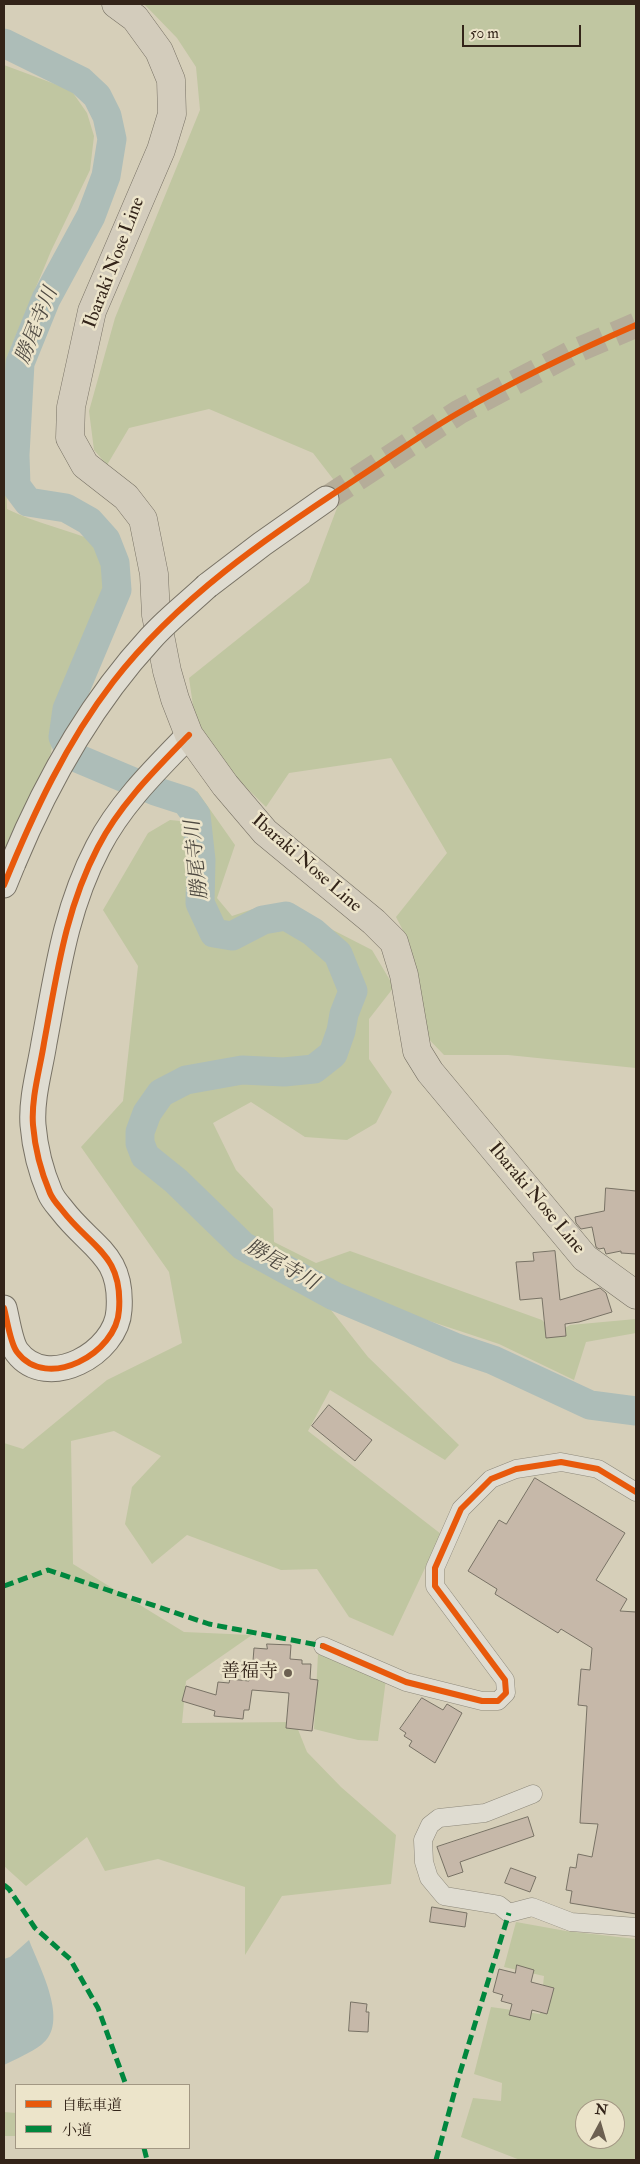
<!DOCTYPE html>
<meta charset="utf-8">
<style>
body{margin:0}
#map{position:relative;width:640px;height:2164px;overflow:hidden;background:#d6cfb9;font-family:"IM FELL Double Pica","Noto Serif JP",serif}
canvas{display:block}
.frame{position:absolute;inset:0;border:5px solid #332419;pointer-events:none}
.legend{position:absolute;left:15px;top:2084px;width:175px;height:65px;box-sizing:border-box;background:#ece4ca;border:1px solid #a29783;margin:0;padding:6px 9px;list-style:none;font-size:15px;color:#332419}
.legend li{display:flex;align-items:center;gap:10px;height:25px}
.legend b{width:25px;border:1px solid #a29783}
.north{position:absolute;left:575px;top:2099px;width:50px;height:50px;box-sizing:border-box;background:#ece4ca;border:1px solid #a29783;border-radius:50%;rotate:6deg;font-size:14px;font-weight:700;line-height:20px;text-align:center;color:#332419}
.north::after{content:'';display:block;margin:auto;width:18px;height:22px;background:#6c6051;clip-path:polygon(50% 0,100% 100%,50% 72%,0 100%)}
.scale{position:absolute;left:462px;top:25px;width:119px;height:22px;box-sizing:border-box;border:2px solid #332419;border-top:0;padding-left:6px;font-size:15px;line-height:18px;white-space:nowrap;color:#332419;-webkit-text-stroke:4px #ece4ca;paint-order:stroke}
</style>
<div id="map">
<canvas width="640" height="2164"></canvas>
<div class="frame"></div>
<ul class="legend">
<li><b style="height:6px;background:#e8590c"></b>自転車道</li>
<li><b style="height:6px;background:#00873e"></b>小道</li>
</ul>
<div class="north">N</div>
<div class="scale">50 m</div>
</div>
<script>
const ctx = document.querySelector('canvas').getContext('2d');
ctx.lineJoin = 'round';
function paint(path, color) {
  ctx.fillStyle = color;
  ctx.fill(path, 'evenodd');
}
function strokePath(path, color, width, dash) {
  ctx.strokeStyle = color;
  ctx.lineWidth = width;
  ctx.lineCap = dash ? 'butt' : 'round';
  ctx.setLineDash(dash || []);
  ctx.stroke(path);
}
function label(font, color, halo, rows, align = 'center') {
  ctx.font = font + ' "IM FELL Double Pica","Noto Serif JP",serif';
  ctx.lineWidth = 5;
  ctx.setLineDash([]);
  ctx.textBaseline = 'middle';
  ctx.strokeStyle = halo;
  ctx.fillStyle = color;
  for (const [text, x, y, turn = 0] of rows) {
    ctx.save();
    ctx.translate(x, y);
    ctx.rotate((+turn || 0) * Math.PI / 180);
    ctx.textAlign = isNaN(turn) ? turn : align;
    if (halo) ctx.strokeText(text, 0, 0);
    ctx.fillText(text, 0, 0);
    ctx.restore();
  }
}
paint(new Path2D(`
 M144 4H636V1068L508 1055H444L419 1029 410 944 396 917 447 853 391 758 289 773 266 807 198 740 189 678 309 582 343 492 313 453 209 409 129 428 107 465 94 450 89 411 115 318 200 110 196 67 177 38Z
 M4 65 71 90 87 113 94 136 90 170 51 251 7 357 5 434 7 509C36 523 68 530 98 542L105 565 107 597 56 707 51 753 4 851Z
 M197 791 235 845 217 898 232 916 256 908 255 917 232 931 219 926 206 902 207 861 201 816 190 797Z
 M170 820 190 822 194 860 192 904 208 937 232 942 264 928 285 923 311 937 334 957 344 991 336 1012 327 1049 311 1062 241 1064 184 1072 156 1088 141 1111 134 1129V1141L139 1159 233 1251 331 1310 368 1357 459 1445 445 1460 330 1390 308 1431 441 1534 393 1636 349 1617 317 1569 281 1570 187 1535 152 1564 125 1524 132 1487 161 1456 114 1431 71 1441 73 1564 184 1632 252 1635 186 1681 182 1723 295 1722 307 1752 341 1787 396 1835 391 1884 282 1896 245 1955V1887L158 1859 105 1871 87 1837 26 1886 4 1866V1443L23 1449 107 1380 182 1343 169 1272 81 1147 123 1101 138 966 103 910 148 833Z
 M315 927H327L372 950 394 987 369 1019V1059L392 1092 376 1123 347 1140 305 1137 251 1102 213 1123 236 1170 273 1209 274 1242 316 1263 350 1251 542 1320 554 1334 570 1325 636 1319V1333L586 1342 574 1380 499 1344 339 1291 247 1243 182 1180 152 1156 146 1143V1135L151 1116 163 1097 189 1085 240 1074 282 1077 315 1072 336 1057 356 992 340 951Z
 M318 1654 386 1679 378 1741 358 1740 314 1729Z
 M516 1922 566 1931 636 1939V2160H520L461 2137 473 2098 501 2101 502 2083 474 2074 491 2007 540 2014 544 1976 504 1967ZM585 2109H615V2139H585Z
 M4 2112 16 2113V2136H4Z`), '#c0c6a1');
paint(new Path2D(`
 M29 1940C39 1967 71 2023 41 2045 30 2053 16 2059 4 2065V1959L10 1957Z`), '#adbdb8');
strokePath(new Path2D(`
 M4 43 81 81 97 96 107 116 112 139 106 176 91 216 46 299 20 363 15 455 16 486 28 502 66 508 89 521 106 540 115 563 117 590 67 709 63 737 72 756 155 791 186 801 196 815 201 860 200 903 214 933 232 936 263 920 286 916 313 932 338 954 353 991 344 1014 341 1031 333 1054 314 1069 284 1072 242 1070 186 1080 161 1093 147 1113 140 1132V1143L145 1156 176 1181 243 1246 334 1296 457 1348 493 1360 590 1405 636 1411`), '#adbdb8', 29);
const building = new Path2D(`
 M606 1188 636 1191V1254L621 1253V1251L606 1254 604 1248 599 1249 596 1247 592 1227 581 1229 576 1223 575 1217 604 1211Z
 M555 1251 560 1300 600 1288 606 1293 612 1312 579 1322 565 1324 566 1336 546 1338 542 1298 520 1300 516 1262 534 1261 533 1253Z
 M329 1405 372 1440 355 1461 312 1426Z
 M535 1478 625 1533 596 1580 627 1599 620 1611 636 1612V1914L570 1903 572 1891 566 1890 570 1867 576 1868 578 1854 592 1857 598 1824 580 1823 587 1706 578 1705 581 1669 590 1670 592 1648 561 1629 558 1633 524 1612 495 1594 497 1589 468 1571 499 1520 506 1524Z
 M267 1644 291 1645 290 1659 302 1660V1664H311L310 1679 318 1680 312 1731 286 1728 289 1693 252 1690 249 1710H244L243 1719 214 1716 215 1711 182 1701 186 1686 216 1695 218 1682 229 1683 230 1679 249 1681 250 1661H253L254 1648 267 1649Z
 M422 1698 443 1710 447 1704 462 1713 435 1763 409 1746 412 1741 404 1736 406 1733 400 1729Z
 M528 1817 534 1836 460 1862 463 1872 448 1877 437 1847Z
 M511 1868 536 1877 530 1892 505 1883Z
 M432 1907 467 1913 465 1927 430 1922Z
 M517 1965 534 1970 531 1982 554 1988 547 2014 532 2010 530 2020 509 2015 512 2004 501 2001 503 1995 493 1992 499 1969 515 1973Z
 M351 2002 367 2004 366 2012H369L368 2032 349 2031Z`);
paint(building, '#c6b8a9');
strokePath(building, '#787265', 1);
strokePath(new Path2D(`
 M326 499 459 412 571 353 636 325`), '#b5ad99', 25, [25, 12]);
const street = new Path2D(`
 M323 1646 406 1682 482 1701H498L506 1693 505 1680 435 1586V1568L461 1509 491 1479 516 1469 561 1462 598 1469 636 1492
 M533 1794 485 1813 439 1818 430 1825 423 1840 424 1862 429 1878 444 1896 499 1905 509 1913 532 1907 571 1922 636 1927`);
const secondary = new Path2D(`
 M207 586 262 544 326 499
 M4 885 13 863
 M4 1308C7 1319 10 1343 17 1352 47 1392 117 1353 119 1310 123 1254 91 1248 62 1210 58 1205 53 1200 50 1193 41 1172 35 1149 33 1125 31 1098 40 1069 44 1043 57 974 65 910 98 847 120 804 156 769 189 735`);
const primary = new Path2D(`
 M116 4 135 18 159 51 171 80 172 114 161 150 92 311 71 407 70 438 85 465 126 497 143 519 154 574 156 615 167 671 175 699 189 735 225 785 265 832 374 922 394 942 404 975 417 1051 430 1072 585 1258 636 1295`);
strokePath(street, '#8e897b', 19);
strokePath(secondary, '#787265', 27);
strokePath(primary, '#787265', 29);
strokePath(street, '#dfdcd1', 18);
strokePath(secondary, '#dfdcd1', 25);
strokePath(primary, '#d3ccbc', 28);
const secondaryBridge = new Path2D(`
 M13 863C47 781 91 703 151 638 168 619 189 603 207 586`);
strokePath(secondaryBridge, '#787265', 27, []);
strokePath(secondaryBridge, '#dfdcd1', 25);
strokePath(new Path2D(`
 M4 1586 48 1570 209 1624 323 1646
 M4 1885 9 1889 35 1928 70 1959 98 2008 126 2085
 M144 2148 147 2160
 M436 2160 458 2079 509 1913`), '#00873e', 5, [10, 5]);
strokePath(new Path2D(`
 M4 885C33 814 66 743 113 682 177 599 267 537 353 481 389 458 423 433 460 412 517 379 576 351 636 325
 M4 1308C7 1319 10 1343 17 1352 47 1392 117 1353 119 1310 123 1254 91 1248 62 1210 58 1205 53 1200 50 1193 41 1172 35 1149 33 1125 31 1098 40 1069 44 1043 57 974 65 910 98 847 120 804 156 769 189 735
 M323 1646 406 1682 482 1701H498L506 1693 505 1680 435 1586V1568L461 1509 491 1479 516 1469 561 1462 598 1469 636 1492`), '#e8590c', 6);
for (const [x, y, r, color] of [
 [288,1673,5,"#6c6051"]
]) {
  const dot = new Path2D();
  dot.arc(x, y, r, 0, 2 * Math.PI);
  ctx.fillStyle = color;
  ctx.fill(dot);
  strokePath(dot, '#ece4ca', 2);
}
label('19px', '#332419', '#ece4ca', [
 ["Ibaraki Nose Line",115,263,-69],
 ["Ibaraki Nose Line",306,864,41],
 ["Ibaraki Nose Line",536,1199,50]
]);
label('19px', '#332419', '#ece4ca', [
 ["善福寺",278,1673]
], 'right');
label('italic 20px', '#4d4840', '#ece4ca', [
 ["勝尾寺川",38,326,-68],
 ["勝尾寺川",198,860,-96],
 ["勝尾寺川",281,1266,30]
]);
</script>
